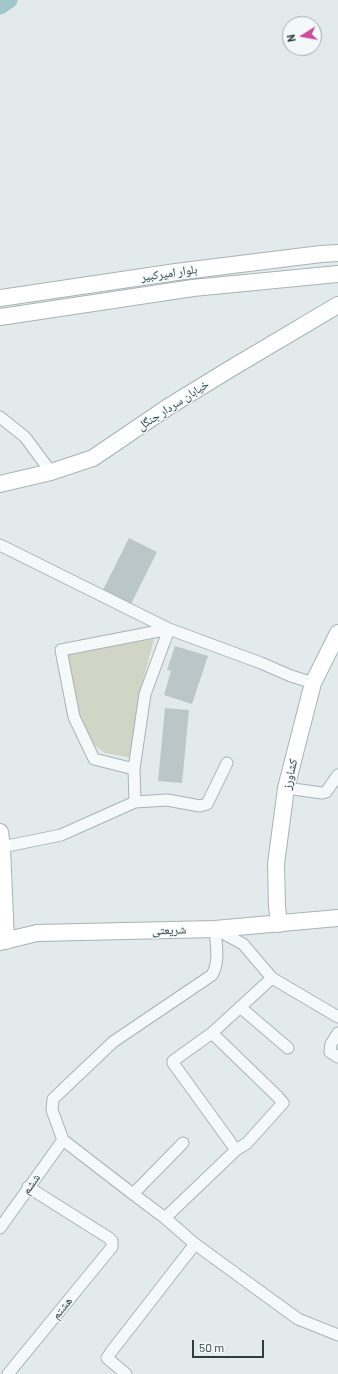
<!DOCTYPE html>
<meta charset="utf-8">
<style>
body{margin:0}
#map{position:relative;width:338px;height:1374px;overflow:hidden;background:#e3eaeb;font-family:Barlow,sans-serif}
canvas{display:block}
.north{position:absolute;left:282px;top:16px;width:40px;height:40px;box-sizing:border-box;background:#f3f8f8;border:1px solid #a3aeb0;border-radius:50%;rotate:259deg;font-size:11px;font-weight:700;line-height:16px;text-align:center;color:#2b3f43}
.north::after{content:'';display:block;margin:auto;width:14px;height:18px;background:#cc4c99;clip-path:polygon(50% 0,100% 100%,50% 72%,0 100%)}
.scale{position:absolute;left:192px;top:1340px;width:72px;height:18px;box-sizing:border-box;border:2px solid #2b3f43;border-top:0;padding-left:5px;font-size:12px;line-height:14px;white-space:nowrap;color:#2b3f43;-webkit-text-stroke:3px #f3f8f8;paint-order:stroke}
</style>
<div id="map">
<canvas width="338" height="1374"></canvas>
<div class="north">N</div>
<div class="scale">50 m</div>
</div>
<script>
const ctx = document.querySelector('canvas').getContext('2d');
ctx.lineJoin = 'round';
function paint(path, color) {
  ctx.fillStyle = color;
  ctx.fill(path, 'evenodd');
}
function strokePath(path, color, width, dash) {
  ctx.strokeStyle = color;
  ctx.lineWidth = width;
  ctx.lineCap = dash ? 'butt' : 'round';
  ctx.setLineDash(dash || []);
  ctx.stroke(path);
}
function label(font, color, halo, rows, align = 'center') {
  ctx.font = font + ' Barlow,"Noto Naskh Arabic",sans-serif';
  ctx.lineWidth = 3;
  ctx.setLineDash([]);
  ctx.textBaseline = 'middle';
  ctx.strokeStyle = halo;
  ctx.fillStyle = color;
  for (const [text, x, y, turn = 0] of rows) {
    ctx.save();
    ctx.translate(x, y);
    ctx.rotate((+turn || 0) * Math.PI / 180);
    ctx.textAlign = isNaN(turn) ? turn : align;
    if (halo) ctx.strokeText(text, 0, 0);
    ctx.fillText(text, 0, 0);
    ctx.restore();
  }
}
paint(new Path2D(`
 M154 639 139 696 133 758 105 753 92 743 81 726 65 655 71 653Z`), '#d0d5c5');
strokePath(new Path2D(`
 M0 6 9 0`), '#a0c7ca', 17);
paint(new Path2D(`
 M129 538 157 552 130 606 102 592Z
 M175 646 208 656 192 704 164 695 171 671 167 670Z
 M165 708 189 710 182 783 158 781Z`), '#bbc6c8');
const street = new Path2D(`
 M0 417 25 437 51 472
 M0 545 169 629 261 663 291 676 313 683
 M134 769 94 759 74 717 61 650 169 629
 M286 788 322 793 326 792 338 775
 M135 802 134 769 145 694 169 629
 M2 847 61 835 135 802 167 800 200 806 207 804 227 763
 M215 929C216 944 220 962 212 975L113 1042 53 1099 52 1110 63 1140 133 1194 165 1218 195 1244 298 1319 338 1335
 M215 929 243 944 272 978 338 1017
 M240 1007 288 1048
 M338 1033 331 1044 330 1052 338 1057
 M236 1150 173 1063V1061L212 1033 272 978
 M133 1194 183 1143
 M165 1218 236 1150 247 1143 283 1103 278 1097 212 1033
 M0 1228 63 1140
 M8 1374 112 1247V1241L109 1238 28 1187
 M126 1374 107 1358 111 1352 195 1244`);
const secondary = new Path2D(`
 M0 298 176 272 321 254 338 253
 M0 317 193 288 338 274
 M0 484 51 472 93 458 168 407 230 369 338 305
 M0 832 2 847 6 941
 M279 924 277 906 276 864 286 788 313 683 338 633
 M0 942 37 933 215 929 338 918`);
strokePath(street, '#a8b3b5', 13);
strokePath(secondary, '#a8b3b5', 18);
strokePath(street, '#f6f9f9', 11);
strokePath(secondary, '#fff', 16);
label('12px', '#2b3f43', '#f3f8f8', [
 ["بلوار امیرکبیر",169,273,-8],
 ["خیابان سردار جنگل",173,405,-33],
 ["کشاورز",290,774,-77],
 ["شریعتی",169,930,-2],
 ["ششم",31,1184,-54],
 ["هشتم",62,1308,-51]
]);
</script>
